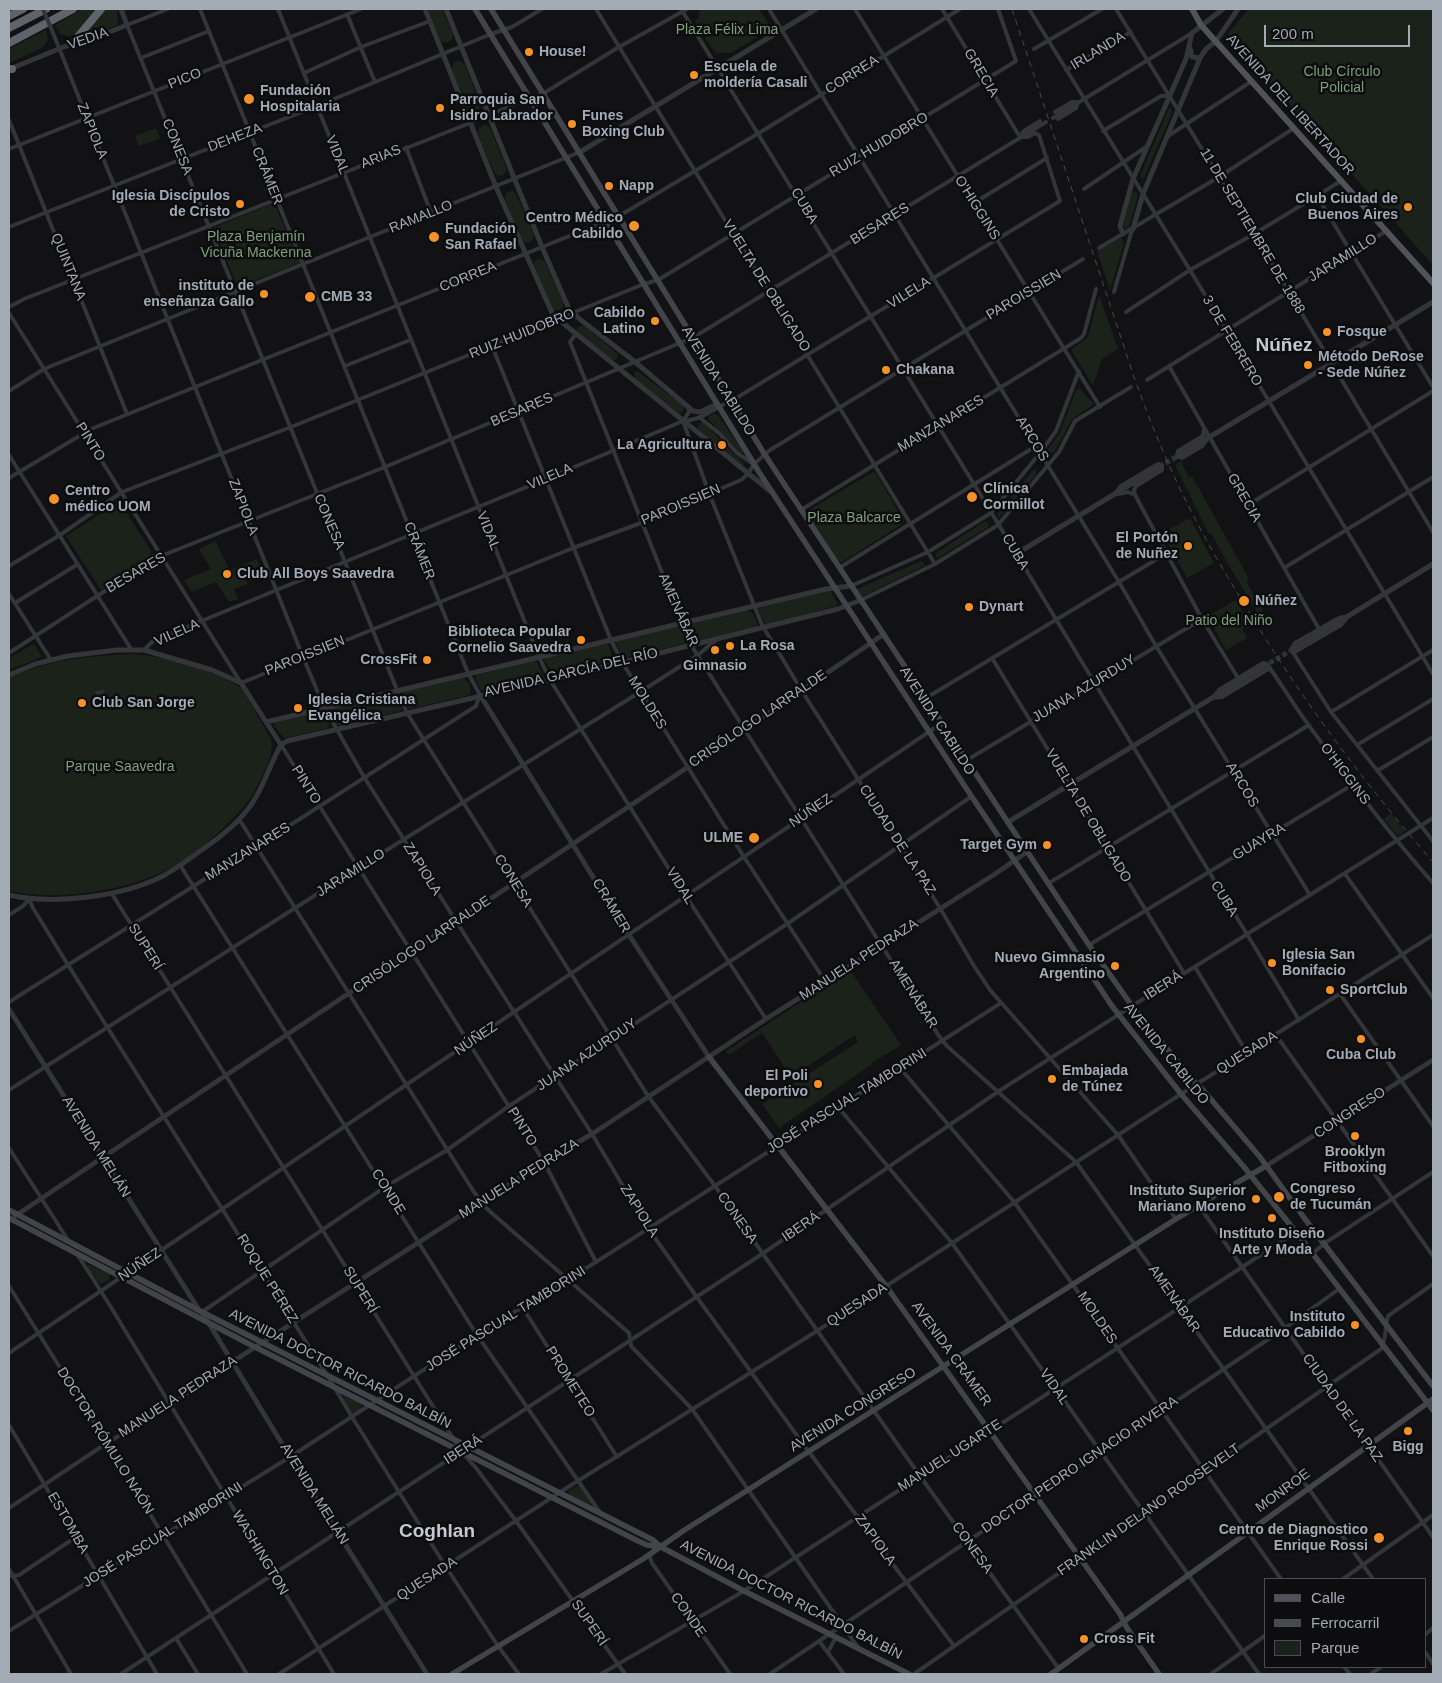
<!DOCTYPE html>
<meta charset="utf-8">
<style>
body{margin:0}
#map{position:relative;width:1442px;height:1683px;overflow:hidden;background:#121214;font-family:Helvetica,sans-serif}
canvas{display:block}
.frame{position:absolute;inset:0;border:10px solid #a3abb5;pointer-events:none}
.legend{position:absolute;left:1264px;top:1578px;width:162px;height:90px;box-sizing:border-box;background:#0d0d0f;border:1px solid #494c51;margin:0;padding:6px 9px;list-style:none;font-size:15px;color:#a3abb5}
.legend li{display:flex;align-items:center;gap:10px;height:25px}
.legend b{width:25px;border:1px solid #494c51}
.scale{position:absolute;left:1264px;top:25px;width:146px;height:22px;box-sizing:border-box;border:2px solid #a3abb5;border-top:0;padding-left:6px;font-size:15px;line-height:18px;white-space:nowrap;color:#a3abb5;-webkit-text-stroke:4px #0d0d0f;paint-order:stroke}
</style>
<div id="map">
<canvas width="1442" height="1683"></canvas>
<div class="frame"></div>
<ul class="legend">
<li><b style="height:6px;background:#4f5258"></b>Calle</li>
<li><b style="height:6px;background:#46494e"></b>Ferrocarril</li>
<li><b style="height:14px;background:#1a221a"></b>Parque</li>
</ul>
<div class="scale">200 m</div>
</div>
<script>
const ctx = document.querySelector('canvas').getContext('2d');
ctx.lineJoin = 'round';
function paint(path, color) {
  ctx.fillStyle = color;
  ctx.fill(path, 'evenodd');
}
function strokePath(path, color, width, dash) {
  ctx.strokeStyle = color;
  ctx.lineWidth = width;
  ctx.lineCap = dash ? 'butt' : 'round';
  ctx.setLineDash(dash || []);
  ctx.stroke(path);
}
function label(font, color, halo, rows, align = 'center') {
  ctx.font = font + ' Helvetica,sans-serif';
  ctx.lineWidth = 5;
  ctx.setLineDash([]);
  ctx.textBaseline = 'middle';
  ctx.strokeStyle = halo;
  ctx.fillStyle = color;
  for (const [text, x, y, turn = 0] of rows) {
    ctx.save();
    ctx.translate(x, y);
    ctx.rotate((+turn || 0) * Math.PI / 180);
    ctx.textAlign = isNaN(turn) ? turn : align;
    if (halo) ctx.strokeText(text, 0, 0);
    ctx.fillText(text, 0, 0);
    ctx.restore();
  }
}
paint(new Path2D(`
 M83 9H95L78 33 69 37 60 33 55 25Z
 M104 9H117L118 25 86 37H83Z
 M428 9H442L453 34C453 41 447 45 441 41Z
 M699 9H759L770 26V29L731 53H715L695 21 699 18Z
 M1249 9H1433V265L1229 36V32Z
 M46 30 48 40 42 48 9 63V49Z
 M456 61H460L465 65 480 103C481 108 478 111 473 111L468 107 452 70 453 64Z
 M1169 108H1171L1172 113 1144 178 1142 179 1140 176Z
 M483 125H487L490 128 506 168C507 175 500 178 495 174L480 140 478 130Z
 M156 128 160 139 139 146 135 136Z
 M513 191 516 194 534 235 532 241C528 244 524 243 521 239L505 200V196L507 192Z
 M1136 191 1138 196 1129 227 1126 229 1123 225 1132 193Z
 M274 203 300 263 238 287 213 228Z
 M1121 238 1124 243 1110 290 1097 251Z
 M538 259 544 260 563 302V306L560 310H553L533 265 535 261Z
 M1099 295 1118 349 1102 359 1093 385 1071 350 1088 337Z
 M581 326H584L617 353 618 356 616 360H611L577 331V328Z
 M637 371 683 405 684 410 680 413 677 412 635 379 634 373Z
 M1079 388 1094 404 1071 420 1064 435 1053 453H1048V449L1059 434 1076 390Z
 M716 414 720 418 744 453H740L708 419 710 415Z
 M700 423H704C713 432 721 441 730 450 735 456 740 458 744 464L743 466 698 429 697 427Z
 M1181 461 1189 478 1192 476 1249 579 1246 581 1268 619 1263 622 1228 564 1211 533 1209 534 1176 467V464Z
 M1036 469V475L999 518 997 516 998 513 1033 470Z
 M873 472 876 473 903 520 901 525 842 562H838L809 517V510Z
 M117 503 121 504 151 551V556L101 590 66 536Z
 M1190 518 1214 563 1187 578 1162 533Z
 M984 522H988L989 524 988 527 938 558 936 557V553Z
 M216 541 229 570 257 559 262 570 245 577 248 584 234 589 238 599 229 602 216 582 192 592 184 580 211 569 199 549Z
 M921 561 924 563V566L861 597 857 589Z
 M827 590 830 591 838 604 836 606 765 625 758 608Z
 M1236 600 1249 624 1242 629 1247 638 1226 650 1207 616Z
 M747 610 752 612 757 622V627L693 642 687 625Z
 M676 627 681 629 686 641 684 644 623 658 615 641Z
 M607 643 615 660 554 675 543 658Z
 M34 644 42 657 9 670V658Z
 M135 654C166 657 219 670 243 690L271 739C274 756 265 771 257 786 249 804 235 816 221 830 206 844 188 859 169 869 124 891 59 902 9 891V678C47 660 93 655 135 654Z
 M536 660 545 679 485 691 481 690 475 677 477 675Z
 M462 678C469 680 472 688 470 695L409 709C405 706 401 696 403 690Z
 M395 694 402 708 401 711 338 726 335 724 329 710 331 708Z
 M321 711H323L329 722 328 728 286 738 283 737 274 726 275 722Z
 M1391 813 1404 830 1403 833 1399 835 1395 833 1384 819Z
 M850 970 901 1045 872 1063V1064L779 1128 762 1104 858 1042 855 1035 791 1077 762 1033 729 1055 726 1051Z
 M88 1265H90L110 1274 109 1280 100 1284 88 1268Z
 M345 1396 361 1404V1409L354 1413 351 1412 343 1398Z
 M577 1486H579L591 1503V1507L569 1495 568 1491Z`), '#1a221a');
paint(new Path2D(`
 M104 690 108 707 99 709 95 691Z`), '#283338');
strokePath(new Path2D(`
 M1159 467 1178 456
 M1263 667 1295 648`), '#2f3134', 5, [5, 2.5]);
strokePath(new Path2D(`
 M168 9 127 25 397 690 407 713 648 1096 715 1186 920 1476 1059 1669
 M278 9 539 657 550 680 686 896 766 1019
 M596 9 935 564
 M681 9 974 484 1299 1020
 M769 9 1119 582 1156 646 1310 895
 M855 9 1100 407
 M942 9 1020 137
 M1029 9 1190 270 1433 674
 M1116 9 1254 234 1433 532
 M347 14 375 82
 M53 33 303 657 324 707 364 777 592 1134 648 1228 696 1296 809 1452 954 1646
 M1034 49 1102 9
 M141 58 209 31
 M1066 70 1131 32
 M304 73 361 47 430 21
 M1055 112 1072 102H1076
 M1053 118 1192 33
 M1058 119 1076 108 1078 102
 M9 120 127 414
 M1103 131 1161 96H1169
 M1021 135 1024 131 1040 121
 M1168 136 1252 81
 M406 147 431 213
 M9 149 361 9
 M1084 189 1146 147
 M1317 196 1433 387
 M974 203 1047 158
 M9 227 317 106 491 34 512 27 542 9
 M1099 248 1219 177 1294 128
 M1114 292 1132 230
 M9 307 24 299 470 123 530 98 544 93 619 47 687 9
 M1126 312 1190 270 1254 234 1341 181
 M9 313 241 683 573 548 641 523 741 480 748 474 754 464 770 450 1083 259
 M575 335 570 342 691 645 939 1036 947 1046 1076 1162 1373 1579
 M492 346 611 640 622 662 744 857 825 981
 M345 366 410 340
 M1169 366 1319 629
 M1147 380 1386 231
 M9 391 44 369 580 152
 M699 417 720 434 737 453 752 463
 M683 421 709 493 762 625 802 691 940 908 974 966 990 990 1118 1135 1176 1219
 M683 421 689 412V407
 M1204 429 1203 436 1178 451 1177 456 1182 458 1202 446 1206 441
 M9 455 131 649
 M9 478 91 429 619 216 759 133 960 9
 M1116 492 1121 486 1158 464 1162 465V470L1136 486 1134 490 1135 495
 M1118 494 1128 492 1135 495 1202 619 1238 678
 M1248 505 1433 391
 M801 510 1081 338 1084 334 1096 289
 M9 566 60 535 122 492 291 427 644 284 658 280 1016 61 998 9
 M839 568 1036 446
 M1284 568 1433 477
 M851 586 928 552 991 513 1040 453 1056 431 1079 371
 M9 594 51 660
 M861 600 935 564 998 525 1059 452 1075 421 1131 387
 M15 603 78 564
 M1343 617 1337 619 1295 643 1292 648V651L1331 712 1433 841
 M144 650 153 641 546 479 683 421C702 421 720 404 738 397L1060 201 1039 135 1035 133 1028 137H1023
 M9 653 156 558 385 467 694 337 1046 122
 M1293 653 1341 625 1346 619
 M992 658 1184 973
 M1215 695 1219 690 1263 663 1267 664C1282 685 1295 707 1310 727 1349 781 1389 833 1433 883
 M926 698 1167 553
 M1213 698 1222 697 1270 668
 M1331 712 1433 650
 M281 745 544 1162 596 1262
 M1357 745 1433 699
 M967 760 1202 619
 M1377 771 1433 737
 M239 819 474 1192 486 1208 629 1333 631 1346 692 1409 857 1646
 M180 865 477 1335 599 1511
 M1345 874 1433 998
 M1049 883 1309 725
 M112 894 461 1451 476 1468 516 1521 625 1674
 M9 915 23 906 29 899 33 908 68 965 327 1375 352 1417 446 1567 498 1646 519 1674
 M1089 945 1352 785
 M1195 967 1247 1053
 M1340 994 1433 1126
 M9 1002 256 847 476 706 480 695 468 673 200 9
 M1276 1035 1433 1256
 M900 1068 1015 1203 1281 1579
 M9 1090 358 868 640 692 698 655 717 639
 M838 1107 952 1243 1259 1674
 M9 1148 68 1240
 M1199 1206 1433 1537
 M77 1254 109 1304 334 1674
 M1312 1254 1325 1243 1433 1172
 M9 1286 107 1443 247 1674
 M523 1308 617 1457
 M202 1312 385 1187 447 1150 509 1106 787 924 972 796
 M9 1353 942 723
 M9 1425 157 1674
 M9 1508 107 1443 170 1405 232 1362
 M649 1555 652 1563 730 1674
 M9 1569 71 1674
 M9 1576 19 1575 76 1537
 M1343 1579 1433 1515
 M9 1631 290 1457 477 1335 596 1262 1001 1003
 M1426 1634 1433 1628
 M176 1638 198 1674
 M819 1641 844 1674
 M828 1652 836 1637
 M1426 1653 1433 1664
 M1344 1667 1350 1674
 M121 1674 762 1254 999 1091 1132 1006 1433 818
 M279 1674 565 1489 817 1331 1181 1094 1433 935
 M601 1674 744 1591 1296 1232
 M770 1674 1285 1328 1339 1289
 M914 1674 1381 1349C1386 1342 1385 1326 1388 1316L1433 1284
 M1211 1674 1266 1635
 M1371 1674 1381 1667`), '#333539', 4);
strokePath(new Path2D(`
 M425 9 496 187 553 315 770 491
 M446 9 542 247 569 309 582 321 634 361 693 411 700 412 717 404
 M1190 48 1192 57 1200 58
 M10 69 66 46 84 42 127 25 121 9
 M580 152 816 9
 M1133 229 1143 194 1200 58 1206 49 1216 41 1238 9
 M1123 234 1120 226 1133 179 1186 59 1192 33 1223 9
 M1178 456 1433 302
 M1016 554 1159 467
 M1296 648 1433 564
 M9 675 35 664 68 656 117 650H144L212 670 241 683 281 745
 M480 695 629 935 709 1057
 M266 722 826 589 851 586
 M281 745 287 741 550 680 838 609 861 600
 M1008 822 1263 667
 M9 895C53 905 120 897 161 877 176 869 189 859 203 849 219 838 236 825 248 809 263 791 269 765 281 745
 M9 1009 199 1310
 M1266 1166 1433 1060
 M15 1216 745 729 884 634
 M202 1312 290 1457 427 1674
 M232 1362 544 1162 592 1134 766 1019 995 874 1024 854 1025 848`), '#333539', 5);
strokePath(new Path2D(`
 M475 9 759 472 966 788 1112 1006 1181 1094 1244 1167 1296 1232 1433 1410
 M491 9 765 455 1089 945 1132 1006 1191 1078 1203 1090 1260 1157 1305 1219 1433 1386
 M709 1057 886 1286 1120 1614 1127 1628 1159 1674
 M9 1210 202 1312 653 1540 661 1547 744 1591 909 1674
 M9 1218 249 1344 638 1541 647 1545 661 1547
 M452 1674 643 1559 683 1531 1176 1219 1231 1186 1266 1166
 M1051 1674 1433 1399`), '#414449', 5.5);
strokePath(new Path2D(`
 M1192 9 1201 25 1433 283`), '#4f5258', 6);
strokePath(new Path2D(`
 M9 16 23 9
 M9 28 46 9
 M9 43 73 9
 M72 44 101 9
 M9 69H12`), '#5f646a', 8);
strokePath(new Path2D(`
 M1012 9 1133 374C1149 419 1167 464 1189 507 1207 543 1228 578 1249 612 1303 701 1365 784 1433 862`), '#46494e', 1, [6, 5]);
strokePath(new Path2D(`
 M43 9 53 33`), '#333539', 4);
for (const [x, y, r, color] of [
 [529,52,5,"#f59129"],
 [694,75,5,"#f59129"],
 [249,99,6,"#f59129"],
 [440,108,5,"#f59129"],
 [572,124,5,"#f59129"],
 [609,186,5,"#f59129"],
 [240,204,5,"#f59129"],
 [1408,207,5,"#f59129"],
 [634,226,6,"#f59129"],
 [434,237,6,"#f59129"],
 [264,294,5,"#f59129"],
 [310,297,6,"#f59129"],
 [655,321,5,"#f59129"],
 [1327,332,5,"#f59129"],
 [1308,365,5,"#f59129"],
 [886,370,5,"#f59129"],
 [722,445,5,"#f59129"],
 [972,497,6,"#f59129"],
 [54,499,6,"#f59129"],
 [1188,546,5,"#f59129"],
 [227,574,5,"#f59129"],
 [1244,601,6,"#f59129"],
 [969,607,5,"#f59129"],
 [581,640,5,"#f59129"],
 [730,646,5,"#f59129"],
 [715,650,5,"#f59129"],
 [427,660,5,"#f59129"],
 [82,703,5,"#f59129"],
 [298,708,5,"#f59129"],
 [754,838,6,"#f59129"],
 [1047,845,5,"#f59129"],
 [1272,963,5,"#f59129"],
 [1115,966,5,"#f59129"],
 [1330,990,5,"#f59129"],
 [1361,1039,5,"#f59129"],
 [1052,1079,5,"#f59129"],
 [818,1084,5,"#f59129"],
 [1355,1136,5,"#f59129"],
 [1279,1197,6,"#f59129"],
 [1256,1199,5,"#f59129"],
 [1272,1218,5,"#f59129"],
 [1355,1325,5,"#f59129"],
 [1408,1431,5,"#f59129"],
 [1379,1538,6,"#f59129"],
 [1084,1639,5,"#f59129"]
]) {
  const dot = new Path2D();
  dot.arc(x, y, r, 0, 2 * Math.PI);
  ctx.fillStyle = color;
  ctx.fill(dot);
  strokePath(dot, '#0d0d0f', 2);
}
label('14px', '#7da07a', '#0d0d0f', [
 ["Plaza Félix Lima",727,30],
 ["Club Círculo",1342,72],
 ["Policial",1342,88],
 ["Plaza Benjamín",256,237],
 ["Vicuña Mackenna",256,253],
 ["Plaza Balcarce",854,518],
 ["Patio del Niño",1229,621],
 ["Parque Saavedra",120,767]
]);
label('14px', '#a3abb5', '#0d0d0f', [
 ["VEDIA",88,39,-19],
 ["IRLANDA",1098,51,-31],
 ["GRECIA",981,73,59],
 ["CORREA",852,75,-32],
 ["PICO",185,79,-22],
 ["AVENIDA DEL LIBERTADOR",1290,105,48],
 ["ZAPIOLA",92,131,68],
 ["DEHEZA",235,138,-21],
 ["RUIZ HUIDOBRO",879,145,-31],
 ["CONESA",177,147,68],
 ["VIDAL",337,155,68],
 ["ARIAS",381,157,-22],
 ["CRÁMER",267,176,68],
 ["CUBA",804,206,59],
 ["O'HIGGINS",977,208,58],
 ["RAMALLO",421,217,-22],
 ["BESARES",880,224,-32],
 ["11 DE SEPTIEMBRE DE 1888",1252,231,59],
 ["JARAMILLO",1343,258,-32],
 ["QUINTANA",68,267,68],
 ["CORREA",468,277,-22],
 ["VUELTA DE OBLIGADO",766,286,58],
 ["VILELA",909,293,-32],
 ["PAROISSIEN",1024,295,-31],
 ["RUIZ HUIDOBRO",522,334,-22],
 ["3 DE FEBRERO",1232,341,59],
 ["AVENIDA CABILDO",718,381,58],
 ["BESARES",522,410,-23],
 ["MANZANARES",941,424,-31],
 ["ARCOS",1032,439,59],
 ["PINTO",90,442,58],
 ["VILELA",550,477,-23],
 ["GRECIA",1244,498,60],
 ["PAROISSIEN",681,505,-23],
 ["ZAPIOLA",243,507,69],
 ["CONESA",329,522,67],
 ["VIDAL",488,531,68],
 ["CRÁMER",419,551,68],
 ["CUBA",1015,552,59],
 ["BESARES",136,573,-30],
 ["AMENÁBAR",678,610,66],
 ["VILELA",177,633,-24],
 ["PAROISSIEN",305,656,-22],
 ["AVENIDA GARCÍA DEL RÍO",571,673,-13],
 ["JUANA AZURDUY",1084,689,-31],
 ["MOLDES",647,703,58],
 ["CRISÓLOGO LARRALDE",758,719,-34],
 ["AVENIDA CABILDO",937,721,57],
 ["O'HIGGINS",1345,774,53],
 ["PINTO",306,785,58],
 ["ARCOS",1242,785,59],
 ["NÚÑEZ",811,811,-34],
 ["VUELTA DE OBLIGADO",1088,816,59],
 ["CIUDAD DE LA PAZ",897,840,57],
 ["GUAYRA",1259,842,-31],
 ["MANZANARES",248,852,-32],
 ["ZAPIOLA",422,869,58],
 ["JARAMILLO",351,873,-32],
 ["CONESA",513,881,58],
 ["VIDAL",680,886,58],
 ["CUBA",1224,899,58],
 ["CRÁMER",611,906,59],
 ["CRISÓLOGO LARRALDE",422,945,-34],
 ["SUPERÍ",145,947,58],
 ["MANUELA PEDRAZA",859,960,-33],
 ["IBERÁ",1163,986,-32],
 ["AMENÁBAR",913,994,58],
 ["NÚÑEZ",476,1039,-34],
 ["QUESADA",1247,1053,-32],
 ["AVENIDA CABILDO",1166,1054,51],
 ["JUANA AZURDUY",587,1055,-34],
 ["JOSÉ PASCUAL TAMBORINI",847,1101,-32],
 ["CONGRESO",1350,1113,-33],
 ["PINTO",522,1127,58],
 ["AVENIDA MELIÁN",96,1147,58],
 ["MANUELA PEDRAZA",519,1179,-32],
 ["CONDE",388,1192,58],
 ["ZAPIOLA",639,1211,58],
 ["CONESA",737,1218,55],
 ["IBERÁ",801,1227,-34],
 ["NÚÑEZ",140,1265,-34],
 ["ROQUE PÉREZ",267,1279,58],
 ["SUPERÍ",360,1290,58],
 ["AMENÁBAR",1174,1299,55],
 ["QUESADA",857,1305,-33],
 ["MOLDES",1097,1318,56],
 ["JOSÉ PASCUAL TAMBORINI",506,1319,-32],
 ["AVENIDA CRÁMER",951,1354,54],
 ["AVENIDA DOCTOR RICARDO BALBÍN",340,1369,27],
 ["PROMETEO",570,1382,58],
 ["VIDAL",1054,1387,55],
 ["MANUELA PEDRAZA",178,1397,-33],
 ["CIUDAD DE LA PAZ",1342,1408,55],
 ["AVENIDA CONGRESO",853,1410,-32],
 ["DOCTOR RÓMULO NAÓN",105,1441,58],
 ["IBERÁ",463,1450,-33],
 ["MANUEL UGARTE",950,1456,-33],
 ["DOCTOR PEDRO IGNACIO RIVERA",1080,1465,-34],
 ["MONROE",1283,1491,-36],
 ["AVENIDA MELIÁN",314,1494,58],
 ["FRANKLIN DELANO ROOSEVELT",1149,1510,-35],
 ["ESTOMBA",68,1523,60],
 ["JOSÉ PASCUAL TAMBORINI",163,1535,-32],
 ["ZAPIOLA",875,1540,54],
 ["CONESA",972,1548,54],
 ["WASHINGTON",260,1553,59],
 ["QUESADA",427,1579,-33],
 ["AVENIDA DOCTOR RICARDO BALBÍN",791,1600,27],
 ["CONDE",688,1615,55],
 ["SUPERÍ",589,1623,55]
]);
label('bold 14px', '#a3abb5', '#0d0d0f', [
 ["House!",539,52],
 ["Escuela de",704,67],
 ["moldería Casali",704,83],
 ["Fundación",260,91],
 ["Hospitalaria",260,107],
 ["Parroquia San",450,100],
 ["Isidro Labrador",450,116],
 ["Funes",582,116],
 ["Boxing Club",582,132],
 ["Napp",619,186],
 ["Iglesia Discípulos",230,196,"right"],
 ["de Cristo",230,212,"right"],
 ["Club Ciudad de",1398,199,"right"],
 ["Buenos Aires",1398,215,"right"],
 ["Centro Médico",623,218,"right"],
 ["Cabildo",623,234,"right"],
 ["Fundación",445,229],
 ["San Rafael",445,245],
 ["instituto de",254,286,"right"],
 ["enseñanza Gallo",254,302,"right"],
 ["CMB 33",321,297],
 ["Cabildo",645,313,"right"],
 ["Latino",645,329,"right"],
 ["Fosque",1337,332],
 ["Método DeRose",1318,357],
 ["- Sede Núñez",1318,373],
 ["Chakana",896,370],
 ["La Agricultura",712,445,"right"],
 ["Clínica",983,489],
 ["Cormillot",983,505],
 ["Centro",65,491],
 ["médico UOM",65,507],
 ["El Portón",1178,538,"right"],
 ["de Nuñez",1178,554,"right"],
 ["Club All Boys Saavedra",237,574],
 ["Núñez",1255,601],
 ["Dynart",979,607],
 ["Biblioteca Popular",571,632,"right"],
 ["Cornelio Saavedra",571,648,"right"],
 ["La Rosa",740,646],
 ["CrossFit",417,660,"right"],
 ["Gimnasio",715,666,"center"],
 ["Iglesia Cristiana",308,700],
 ["Evangélica",308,716],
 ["Club San Jorge",92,703],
 ["ULME",743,838,"right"],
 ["Target Gym",1037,845,"right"],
 ["Iglesia San",1282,955],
 ["Bonifacio",1282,971],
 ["Nuevo Gimnasio",1105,958,"right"],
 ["Argentino",1105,974,"right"],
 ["SportClub",1340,990],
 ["Cuba Club",1361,1055,"center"],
 ["Embajada",1062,1071],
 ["de Túnez",1062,1087],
 ["El Poli",808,1076,"right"],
 ["deportivo",808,1092,"right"],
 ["Brooklyn",1355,1152,"center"],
 ["Fitboxing",1355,1168,"center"],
 ["Congreso",1290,1189],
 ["de Tucumán",1290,1205],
 ["Instituto Superior",1246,1191,"right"],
 ["Mariano Moreno",1246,1207,"right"],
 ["Instituto Diseño",1272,1234,"center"],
 ["Arte y Moda",1272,1250,"center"],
 ["Instituto",1345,1317,"right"],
 ["Educativo Cabildo",1345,1333,"right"],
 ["Bigg",1408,1447,"center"],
 ["Centro de Diagnostico",1368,1530,"right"],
 ["Enrique Rossi",1368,1546,"right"],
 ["Cross Fit",1094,1639]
], 'left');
label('bold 19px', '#c4c9d1', '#0d0d0f', [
 ["Núñez",1284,346],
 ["Coghlan",437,1532]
]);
</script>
